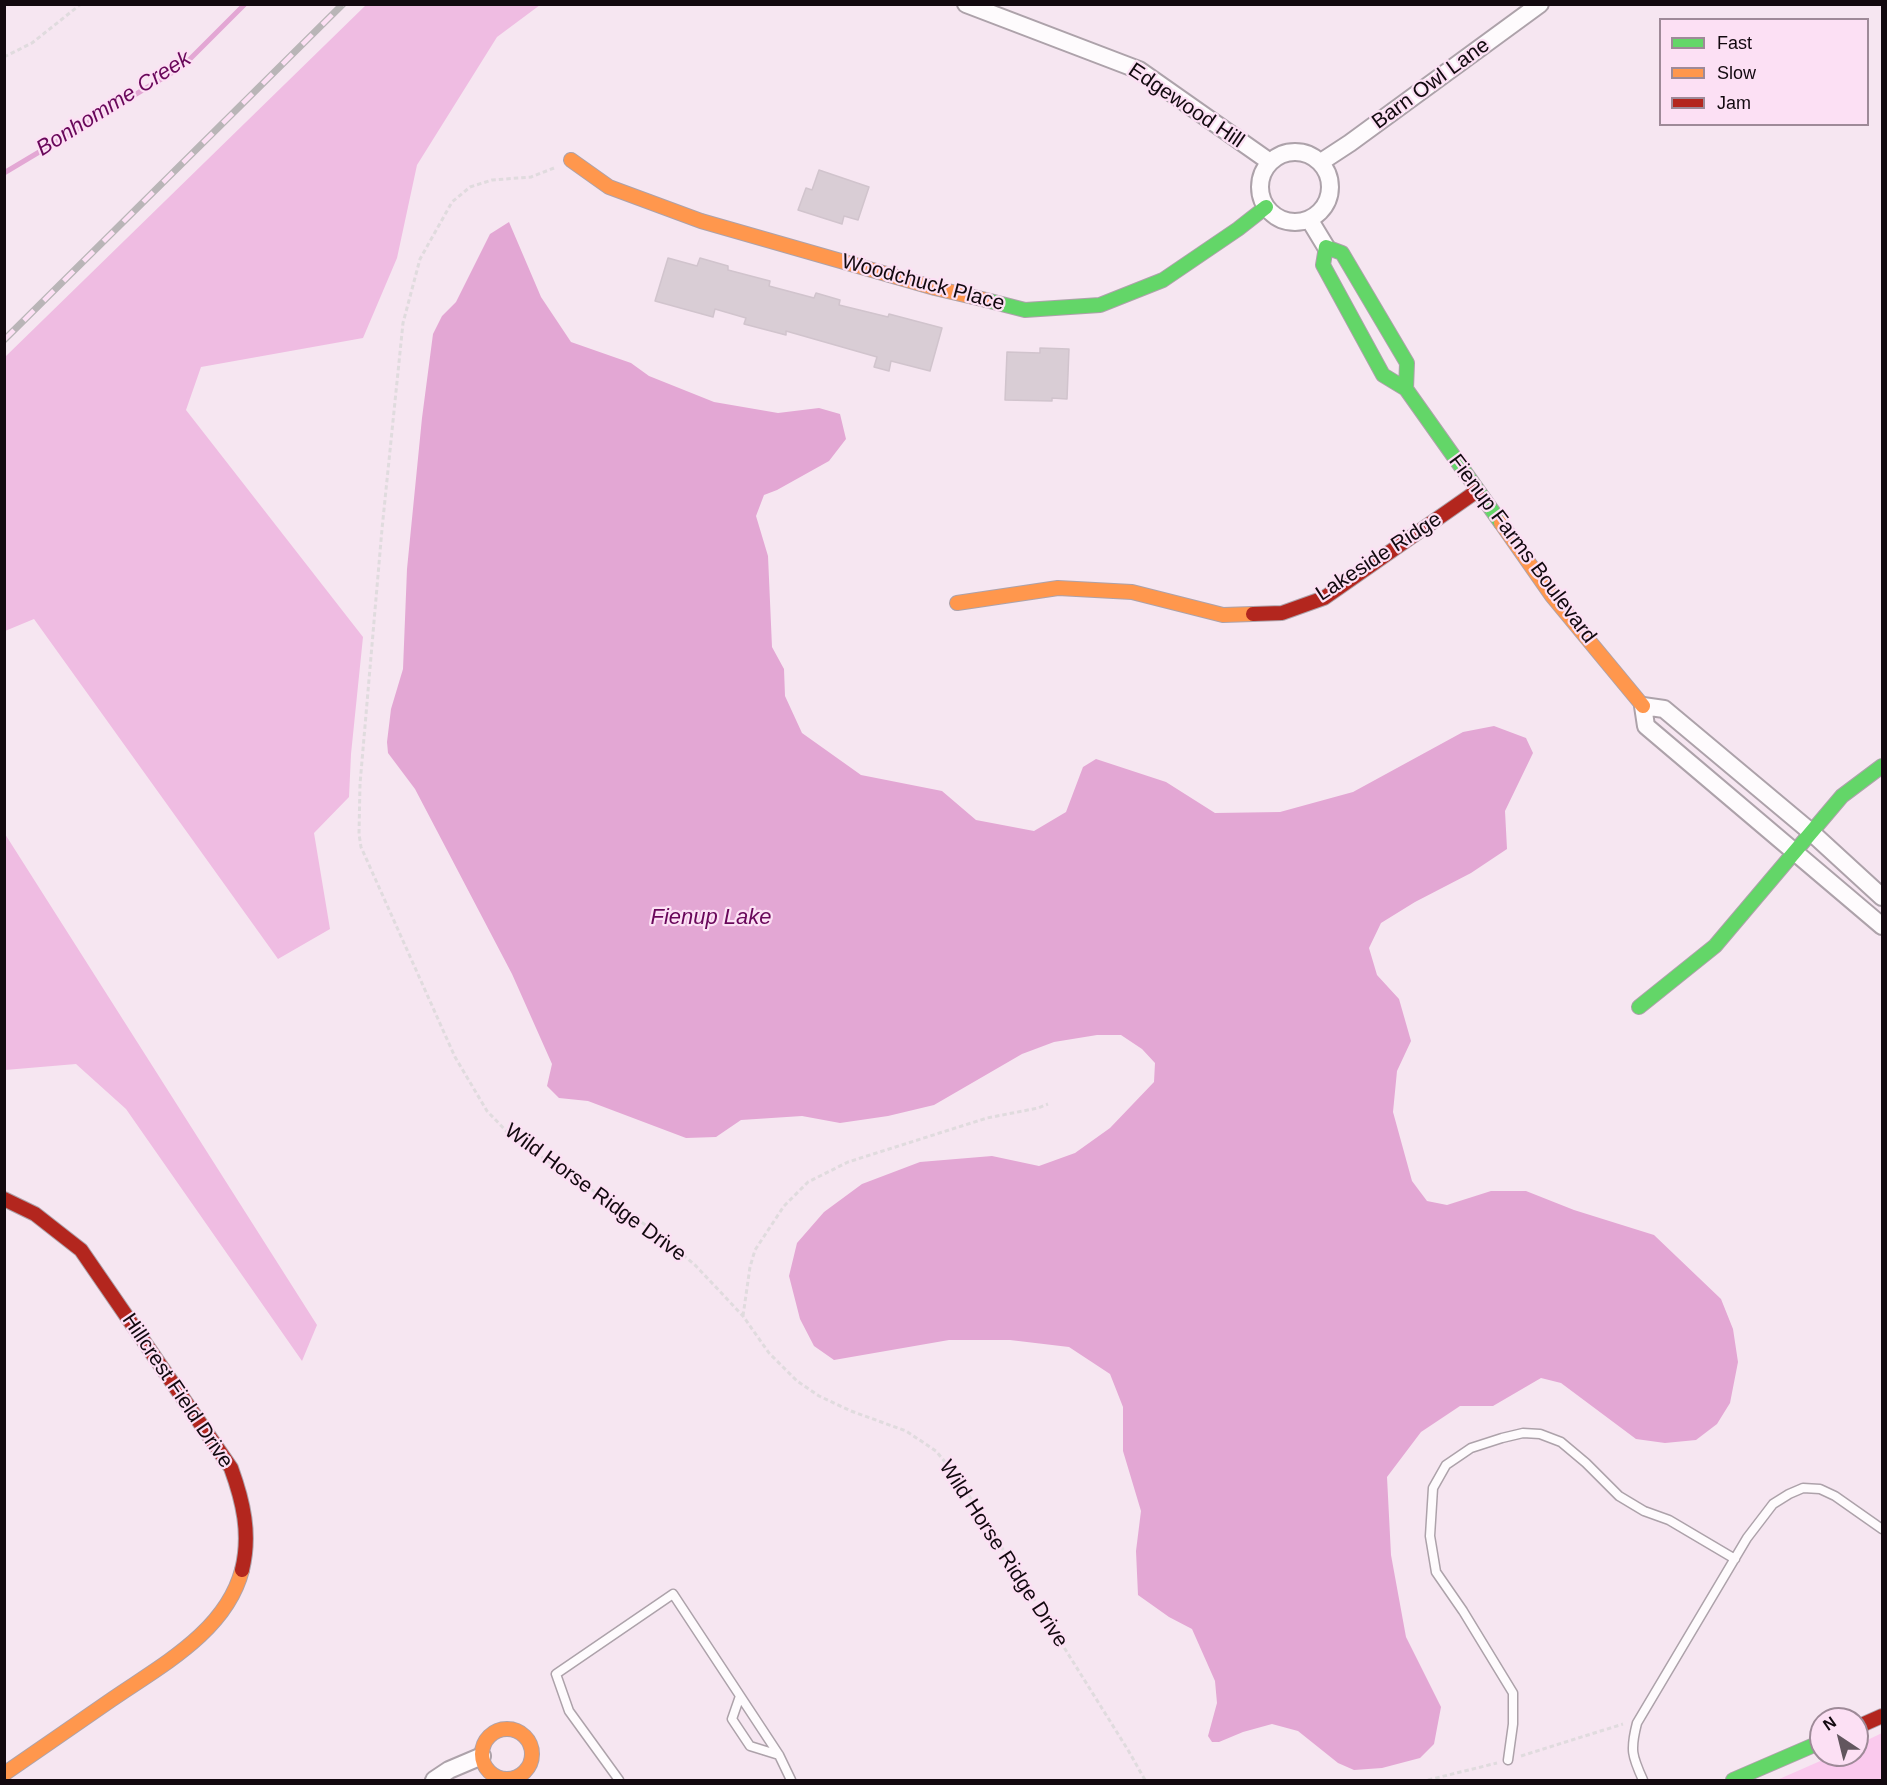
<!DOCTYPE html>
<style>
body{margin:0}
#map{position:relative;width:1887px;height:1785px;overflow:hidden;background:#f6e6f1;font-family:Helvetica,sans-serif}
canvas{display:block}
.frame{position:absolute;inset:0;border:6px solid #12090f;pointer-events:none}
.legend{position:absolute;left:1659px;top:18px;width:210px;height:108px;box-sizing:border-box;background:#fce0f4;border:2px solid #9e8a98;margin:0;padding:8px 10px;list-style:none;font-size:18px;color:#12090f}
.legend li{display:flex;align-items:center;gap:12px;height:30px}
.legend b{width:30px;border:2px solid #9e8a98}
.north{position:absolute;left:1809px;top:1707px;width:60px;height:60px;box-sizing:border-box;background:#fce0f4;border:2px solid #9e8a98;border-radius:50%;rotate:325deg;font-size:16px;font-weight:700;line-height:24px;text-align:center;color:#12090f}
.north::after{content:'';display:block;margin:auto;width:21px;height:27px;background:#62565e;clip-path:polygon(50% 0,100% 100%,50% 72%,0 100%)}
</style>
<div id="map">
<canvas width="1887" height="1785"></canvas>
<div class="frame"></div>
<ul class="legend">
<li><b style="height:8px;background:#63d668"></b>Fast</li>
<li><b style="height:8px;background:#ff974d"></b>Slow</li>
<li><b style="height:8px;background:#b3261e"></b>Jam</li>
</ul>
<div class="north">N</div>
</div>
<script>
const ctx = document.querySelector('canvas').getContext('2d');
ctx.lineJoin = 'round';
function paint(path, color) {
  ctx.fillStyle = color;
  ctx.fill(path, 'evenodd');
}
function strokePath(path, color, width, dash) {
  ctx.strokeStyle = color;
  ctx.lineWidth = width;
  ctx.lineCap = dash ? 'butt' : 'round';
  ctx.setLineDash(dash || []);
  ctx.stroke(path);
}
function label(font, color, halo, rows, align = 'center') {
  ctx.font = font + ' Helvetica,sans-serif';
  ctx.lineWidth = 4.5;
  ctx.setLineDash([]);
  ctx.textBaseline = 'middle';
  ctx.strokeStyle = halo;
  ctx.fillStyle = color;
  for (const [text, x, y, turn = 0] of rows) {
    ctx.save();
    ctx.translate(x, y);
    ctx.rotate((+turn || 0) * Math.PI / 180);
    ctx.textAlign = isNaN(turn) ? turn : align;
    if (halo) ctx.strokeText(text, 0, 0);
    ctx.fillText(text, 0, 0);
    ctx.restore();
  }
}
paint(new Path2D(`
 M1882 1733V1780H1777L1834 1755H1857V1745Z`), '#fac9ed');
paint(new Path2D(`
 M366 5H540L497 37 417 165 397 258 363 338 201 367 186 410 363 637 351 754 349 797 314 833 330 929 278 959 34 619 5 631V357Z
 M5 834 317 1325 302 1361 126 1109 76 1064 5 1070Z`), '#efbce2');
paint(new Path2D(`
 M509 222 541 297 571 342 631 363 649 376 714 402 778 413 819 408 840 414 846 439 829 461 777 490 764 495 756 516 768 556 772 647 784 669 785 696 802 733 861 775 942 791 976 820 1034 831 1066 812 1083 767 1096 759 1166 782 1215 813 1280 812 1353 792 1463 732 1494 726 1526 738 1533 753 1505 811 1507 849 1471 873 1415 902 1381 923 1369 948 1377 975 1399 999 1411 1041 1397 1071 1393 1112 1412 1181 1427 1201 1447 1205 1491 1191H1526L1574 1210 1654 1235 1721 1299 1733 1329 1738 1362 1730 1403 1717 1424 1696 1440 1665 1443 1636 1439 1561 1383 1541 1378 1493 1406H1460L1421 1432 1387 1477 1391 1555 1406 1637 1441 1707 1434 1744 1420 1758 1382 1768 1354 1770 1338 1763 1298 1731 1272 1724 1243 1732 1219 1742H1212L1208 1736 1217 1703 1215 1681 1192 1629 1169 1617 1138 1595 1136 1551 1141 1511 1123 1451V1407L1110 1374 1069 1347 1010 1340H949L834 1360 814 1346 800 1319 789 1276 797 1243 824 1212 862 1184 920 1162 992 1156 1039 1166 1075 1153 1110 1128 1154 1082 1155 1063 1142 1049 1121 1035H1097L1054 1042 1022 1054 934 1105 888 1116 840 1123 802 1116 741 1120 716 1137 686 1138 588 1101 559 1098 547 1086 552 1064 512 974 415 789 388 753 387 742 391 709 403 669 407 569 422 418 433 334 442 316 456 302 490 234Z`), '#e3a7d4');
strokePath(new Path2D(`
 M4 173 183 66 245 4`), '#e3a7d4', 5);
const building = new Path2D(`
 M819 170 869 187 858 220 844 216 842 224 798 210 806 188 812 190Z
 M668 258 697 266 700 258 728 266V270L770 281 769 286 814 298 816 293 840 300 839 305 888 317 889 314 942 328 930 371 891 361 889 371 874 367 877 357 786 331V335L744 324 746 318 715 309 713 317 655 301Z
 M1040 348 1069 349 1067 399 1052 398V401L1005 400 1007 352 1040 353Z`);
paint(building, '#d9cdd5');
strokePath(building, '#d1c4cd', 1.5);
const lane = new Path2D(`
 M740 1696 732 1719 750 1746 779 1755
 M1508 1760 1513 1724V1693L1463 1611 1436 1572 1430 1536 1433 1488 1446 1465 1471 1448 1502 1438 1523 1433 1540 1434 1561 1442 1586 1463 1619 1496 1644 1511 1669 1520 1735 1559
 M619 1780 569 1711 556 1674 673 1594 779 1755 791 1780
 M1643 1780C1632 1756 1630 1750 1637 1723L1747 1538 1773 1504 1789 1494 1803 1488 1820 1489 1835 1496 1882 1529`);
const street = new Path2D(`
 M966 4 1139 70 1270 162
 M1260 187a35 35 0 1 1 70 0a35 35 0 1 1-70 0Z
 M1321 162 1350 143 1540 4
 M1309 219 1326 247
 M1882 897 1811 832 1664 709 1643 706 1646 726 1882 926
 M434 1780 449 1770 482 1756`);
const fast = new Path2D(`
 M986 300 1025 310 1100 305 1163 280 1238 229 1266 207
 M1406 389 1407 363 1342 253 1326 247 1323 265 1383 375 1406 389 1501 523
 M1639 1007 1715 946 1842 796 1882 766
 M1733 1780 1821 1742`);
const slow = new Path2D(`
 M571 160 609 187 701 221 935 288 986 300
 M1501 523 1552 596 1643 706
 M957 603 1058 588 1132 592 1223 615 1253 614
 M482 1754a25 25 0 1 1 50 0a25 25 0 1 1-50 0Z
 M4 1774C40 1749 75 1725 111 1700 160 1666 226 1632 242 1570`);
const jam = new Path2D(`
 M1253 614 1282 613 1324 598 1477 491
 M4 1199 35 1214 81 1250 231 1468C243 1501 251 1534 242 1570
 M1857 1727 1882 1716`);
strokePath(lane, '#ada2aa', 11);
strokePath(street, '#ada2aa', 20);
strokePath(fast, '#ada2aa', 16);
strokePath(slow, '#ada2aa', 16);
strokePath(jam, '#ada2aa', 16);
strokePath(new Path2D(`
 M4 57 32 43 81 4
 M554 168 531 177 492 180 470 187 452 202 420 259 403 323 382 529 360 784 359 834 361 847 455 1057 487 1111 514 1139 658 1233 696 1266 743 1316 769 1353 797 1381 819 1396 851 1411 906 1431 936 1451 955 1474 984 1519 1128 1750 1145 1780
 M743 1316 750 1267 755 1250 784 1206 808 1182 848 1162 987 1118 1038 1108 1048 1104
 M1521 1756 1623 1724
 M1428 1780 1497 1763`), '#e0dbde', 3, [4.5, 3]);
strokePath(lane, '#fefbfd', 8);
strokePath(street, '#fefbfd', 16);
strokePath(fast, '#63d668', 14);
strokePath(slow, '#ff974d', 14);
strokePath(jam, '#b3261e', 14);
const rail = new Path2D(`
 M4 340 343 4`);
strokePath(rail, '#b9b5b7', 7);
strokePath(rail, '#fce0f4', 4.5, [14]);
label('21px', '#12090f', '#fce0f4', [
 ["Barn Owl Lane",1431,84,-36],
 ["Edgewood Hill",1186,106,34],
 ["Woodchuck Place",923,283,15],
 ["Fienup Farms Boulevard",1522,549,53],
 ["Lakeside Ridge",1379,557,-33],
 ["Wild Horse Ridge Drive",595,1193,36],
 ["Hillcrest Field Drive",177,1391,56],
 ["Wild Horse Ridge Drive",1003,1554,57]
]);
label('italic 22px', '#69075a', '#fce0f4', [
 ["Bonhomme Creek",114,104,-32],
 ["Fienup Lake",711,918]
]);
</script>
